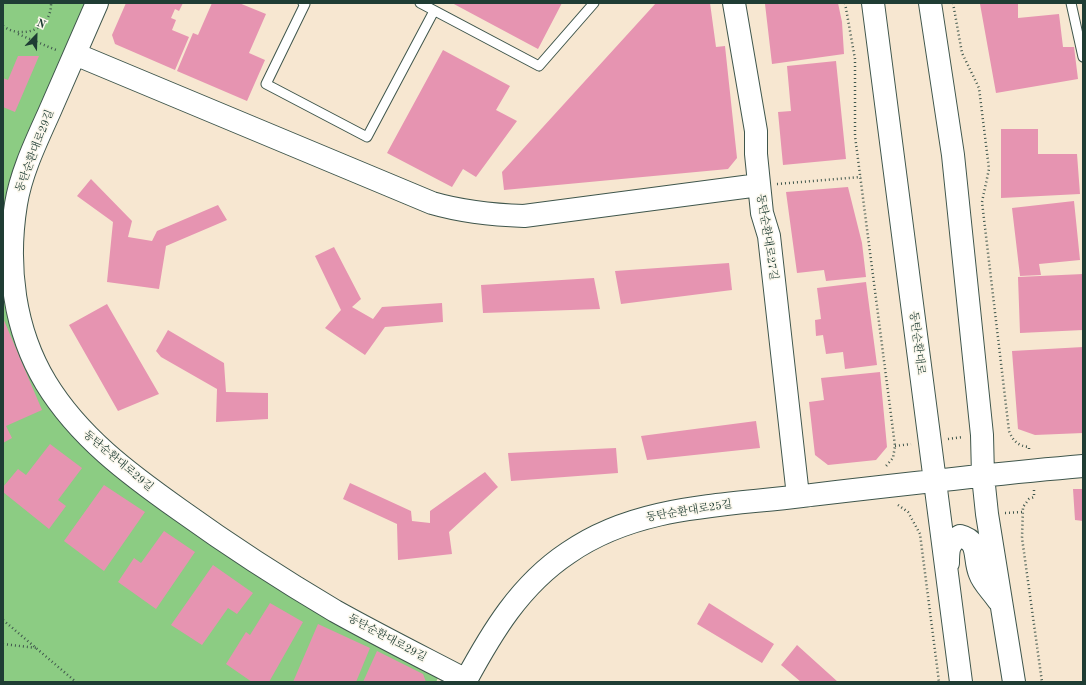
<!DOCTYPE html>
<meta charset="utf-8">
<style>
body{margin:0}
#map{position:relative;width:1086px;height:685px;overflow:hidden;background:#f7e7d1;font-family:"Old Standard TT",serif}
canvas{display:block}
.frame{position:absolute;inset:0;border:4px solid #1f3d34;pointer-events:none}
.north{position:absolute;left:16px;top:16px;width:40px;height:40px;-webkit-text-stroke:3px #fbf7ec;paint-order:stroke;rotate:23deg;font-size:11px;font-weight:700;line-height:16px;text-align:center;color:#1f3d34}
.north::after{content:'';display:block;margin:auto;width:14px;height:18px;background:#1f3d34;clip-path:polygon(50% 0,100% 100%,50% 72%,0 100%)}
</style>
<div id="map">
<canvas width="1086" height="685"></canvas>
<div class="frame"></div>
<div class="north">N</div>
</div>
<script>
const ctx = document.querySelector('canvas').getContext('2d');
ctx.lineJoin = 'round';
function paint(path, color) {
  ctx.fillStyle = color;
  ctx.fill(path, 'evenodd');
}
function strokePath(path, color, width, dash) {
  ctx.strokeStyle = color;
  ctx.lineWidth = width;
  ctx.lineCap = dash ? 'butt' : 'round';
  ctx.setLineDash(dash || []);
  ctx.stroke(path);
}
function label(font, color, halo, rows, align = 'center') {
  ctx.font = font + ' "Old Standard TT","Noto Serif KR",serif';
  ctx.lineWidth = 3;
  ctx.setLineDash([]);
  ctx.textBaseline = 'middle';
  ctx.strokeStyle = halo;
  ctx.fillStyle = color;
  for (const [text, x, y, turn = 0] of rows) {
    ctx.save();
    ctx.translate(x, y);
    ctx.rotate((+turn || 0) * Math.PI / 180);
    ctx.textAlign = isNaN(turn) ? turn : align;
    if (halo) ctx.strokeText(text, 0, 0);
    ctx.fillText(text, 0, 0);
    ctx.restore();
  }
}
paint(new Path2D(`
 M3 3H89L5 204 3 216Z
 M3 288 6 312 35 375 68 428 439 676 436 682H3Z`), '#8ccc83');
paint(new Path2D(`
 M126 3H183L179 11 175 9 171 18 176 20 172 30 189 37 175 70 115 44 112 35Z
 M212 3H239L266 14 249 53 265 60 247 101 177 71 193 33 198 35Z
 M452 3H562L538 49Z
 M656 3H710L716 47 725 46 737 158 728 169 504 190 502 172Z
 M779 3H838L842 22 844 54 772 64 765 4Z
 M994 3H1018V18L1059 14 1063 47H1074L1078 79 996 93 980 4Z
 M443 50 510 86 496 110 517 121 476 177 463 169 452 187 387 153Z
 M18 56H39L15 112 3 107V78L8 80Z
 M836 61 846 159 783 165 778 112 791 111 787 66Z
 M1001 129H1038V154H1077L1080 194 1001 198Z
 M91 179 132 221 128 237 152 241 157 231 218 205 227 220 166 246 159 289 107 282 113 222 77 196Z
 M848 187 862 243 866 277 826 281 824 270 797 273 786 192Z
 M1074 201 1080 260 1039 264 1041 275 1020 276 1012 208Z
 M334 247 361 299 352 307 373 319 382 307 442 303 443 322 385 327 365 355 325 328 341 310 315 256Z
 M729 263 732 290 621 304 615 271Z
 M1083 274V330L1020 333 1018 277Z
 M594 278 600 309 483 313 481 285Z
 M866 282 877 365 845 369 843 352 826 354 823 335 816 336 815 320 821 319 817 288Z
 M107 304 159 394 118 411 69 325Z
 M3 318 42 410 6 426 12 438 3 443Z
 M168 330 224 363 226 392 268 393V419L216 422 217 389 161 357 156 351Z
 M1083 347V433L1035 435 1018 429 1012 351Z
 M880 372 887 447 876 460 828 465 815 455 809 402 824 400 821 378Z
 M756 421 760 448 647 460 641 436Z
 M50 444 82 468 58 500 66 506 49 529 3 492V487L18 469 26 475Z
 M616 448 618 473 511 481 508 453Z
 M485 472 498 487 449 532 452 554 398 560 397 524 343 499 350 483 411 511 412 521 430 523V511Z
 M104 485 145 512 104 571 64 541Z
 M1073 489H1083V521L1075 520Z
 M164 531 195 552 156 609 118 582 134 558 141 563Z
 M213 565 253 593 237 614 228 608 202 645 171 625Z
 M270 603 303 622 269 682H252L226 664 246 632 250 635Z
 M709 603 774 644 762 663 697 624Z
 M318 624 370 648 356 682H293Z
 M797 645 838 682H801L781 665Z
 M377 651 423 674 426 682H363Z`), '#e694b1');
const lane = new Path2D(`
 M303 3 305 4 266 84 367 137 434 11
 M420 3 539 66 594 3
 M1071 3 1083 57`);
const secondary = new Path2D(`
 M97 3C81 40 65 77 49 113 36 142 21 173 16 204 6 266 14 330 46 383 79 437 129 474 180 510 230 546 281 579 335 611 378 635 422 657 466 680
 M734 3 756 131V154L762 213 769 236 798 496
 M873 3 961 682
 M930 3 953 155 982 435 983 476 987 514 1014 682
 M75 54 432 203C463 212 493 215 524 216L759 185
 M948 563C948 551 948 542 960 536 981 541 973 558 980 574 983 583 993 592 998 600
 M465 682C492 632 520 585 568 553 637 505 722 506 802 496 896 485 989 474 1083 466`);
strokePath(lane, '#3f564c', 11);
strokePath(secondary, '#3f564c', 24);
strokePath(new Path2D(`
 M845 3 855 59V136L895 446 893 458 886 466
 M953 3 962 53 979 88 989 169 982 202 1009 431C1013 441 1018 446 1029 447V451
 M3 26C22 40 52 29 51 3
 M18 34 56 50
 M777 184 861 177
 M948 439 963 437
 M895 446 911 444
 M1034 490V497L1029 499 1023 507 1022 538 1042 682
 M898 505 908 512 920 534 939 682
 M1005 513 1022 512
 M3 620 76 682
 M3 644 37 648`), '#3f564c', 2.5, [1, 3]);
strokePath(lane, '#fff', 9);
strokePath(secondary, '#fff', 22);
label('11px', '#1f3d34', '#fbf7ec', [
 ["동탄순환대로29길",35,151,-69],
 ["동탄순환대로27길",767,237,81],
 ["동탄순환대로",917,343,83],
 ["동탄순환대로29길",118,461,40],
 ["동탄순환대로25길",689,511,-9],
 ["동탄순환대로29길",387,638,28]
]);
</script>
